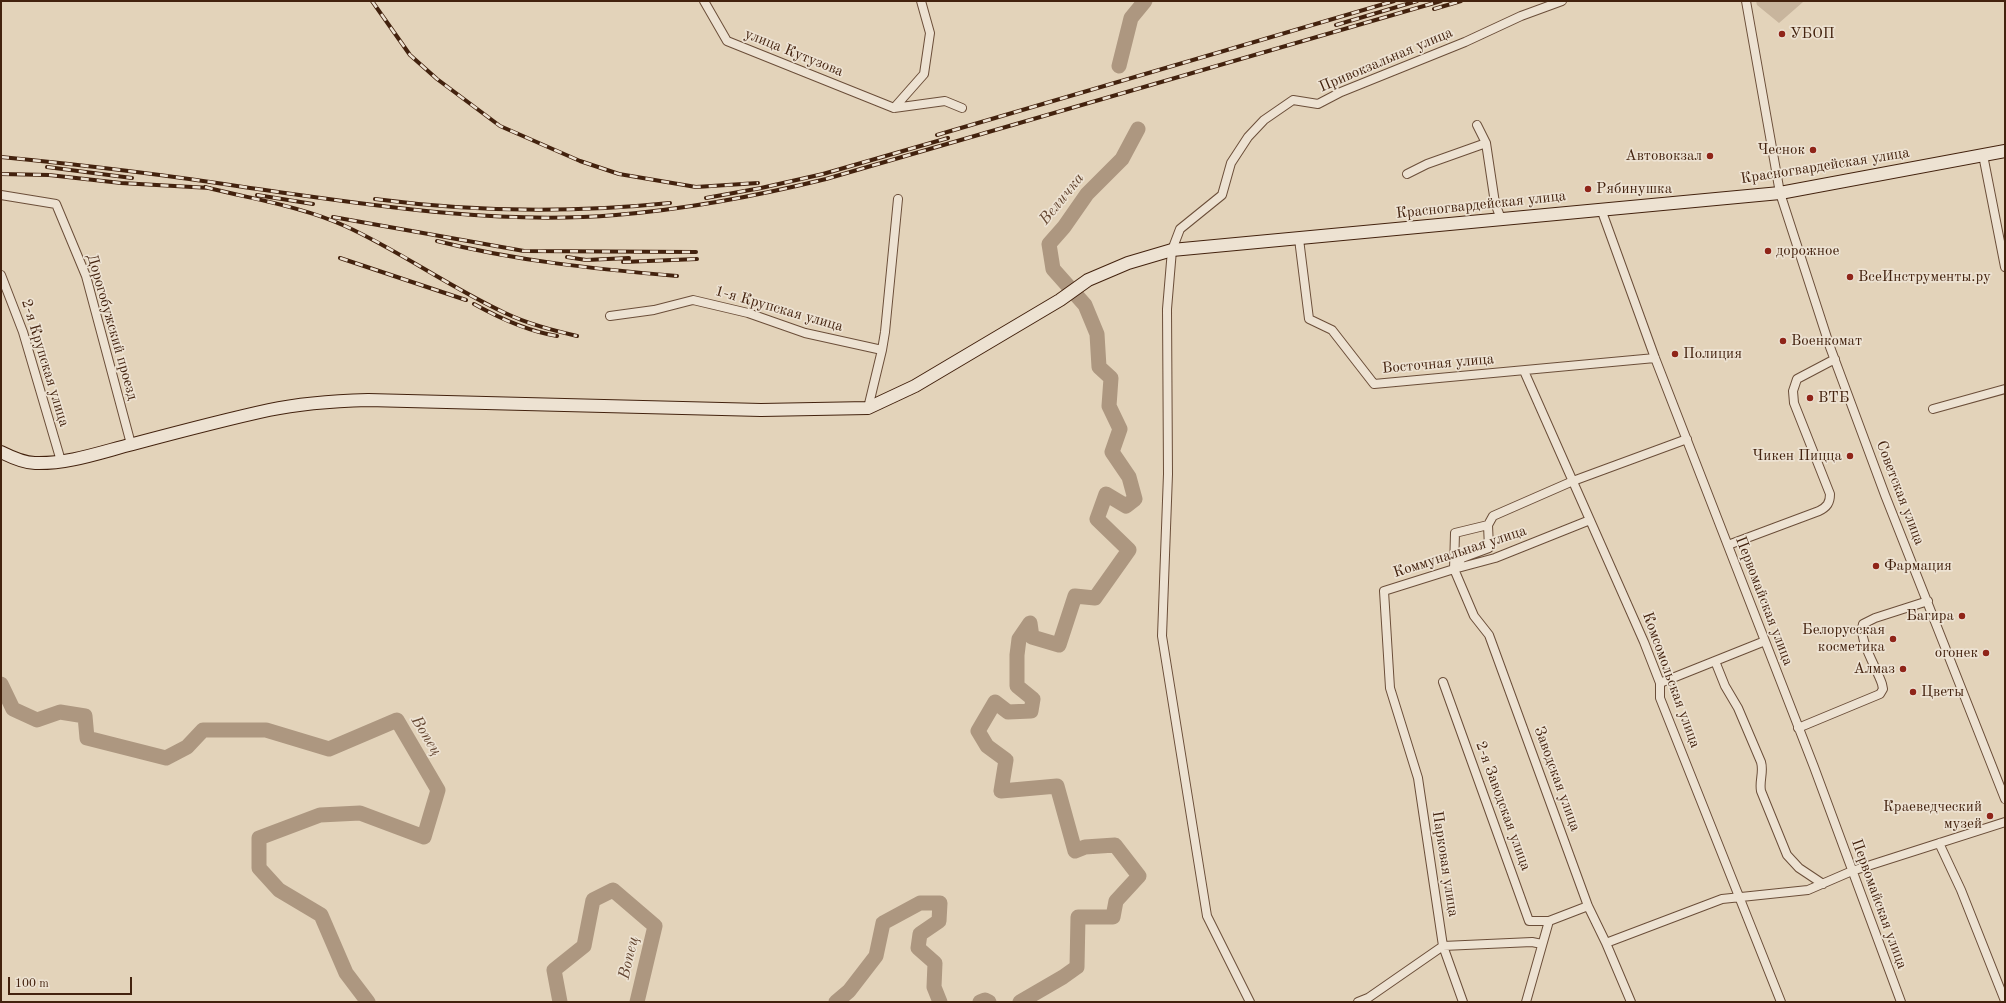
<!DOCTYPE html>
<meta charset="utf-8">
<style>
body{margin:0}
#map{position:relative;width:2006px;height:1003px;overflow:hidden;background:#e3d3ba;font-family:"Old Standard TT",serif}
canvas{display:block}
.frame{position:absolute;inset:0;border:2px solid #43220e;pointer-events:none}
.scale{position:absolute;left:8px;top:977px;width:124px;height:18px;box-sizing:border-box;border:2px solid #43220e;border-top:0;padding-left:5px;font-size:12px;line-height:14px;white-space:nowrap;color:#43220e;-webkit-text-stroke:3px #ede2d2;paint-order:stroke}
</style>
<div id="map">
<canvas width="2006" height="1003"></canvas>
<div class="frame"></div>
<div class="scale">100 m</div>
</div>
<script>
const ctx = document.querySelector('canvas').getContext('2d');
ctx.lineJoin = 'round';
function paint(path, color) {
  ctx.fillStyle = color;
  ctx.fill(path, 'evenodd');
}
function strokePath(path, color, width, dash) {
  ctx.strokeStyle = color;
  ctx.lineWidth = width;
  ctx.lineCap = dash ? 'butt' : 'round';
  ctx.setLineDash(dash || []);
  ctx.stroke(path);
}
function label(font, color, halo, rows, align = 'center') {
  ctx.font = font + ' "Old Standard TT",serif';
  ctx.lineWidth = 3.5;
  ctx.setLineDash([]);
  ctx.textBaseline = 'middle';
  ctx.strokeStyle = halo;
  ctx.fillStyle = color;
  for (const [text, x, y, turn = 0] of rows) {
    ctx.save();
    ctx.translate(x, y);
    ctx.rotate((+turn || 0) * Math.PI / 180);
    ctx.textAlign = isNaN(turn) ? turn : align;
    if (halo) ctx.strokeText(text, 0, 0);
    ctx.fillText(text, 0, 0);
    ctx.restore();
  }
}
paint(new Path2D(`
 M1756 1H1810L1803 2 1779 23 1757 5Z`), '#c8b59d');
strokePath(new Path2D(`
 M1119 66 1131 18 1145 1
 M1 684 13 709 37 720 60 712 85 716 87 738 166 758 187 747 203 730H266L329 749 397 720 438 790 424 837 360 813 320 815 259 838V868L279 890 321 915 346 973 368 1002
 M560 1002 554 970 584 946 593 900 613 890 655 926 637 1002
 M836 1002 849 991 876 956 883 923 920 903H940L939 921 920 934 918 948 935 963 934 987 940 1002
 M980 1002 985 1000 989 1002
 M1020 1002 1063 977 1077 967 1078 917H1113L1116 901 1139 876 1115 845 1085 847 1075 851 1057 786 1001 791 1006 760 987 746 978 731 995 702 1008 712 1031 711 1033 699 1017 686V655L1019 639 1030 623 1032 637 1059 645 1075 596 1095 598 1129 550 1097 519 1106 494 1126 506 1135 499 1129 477 1112 452 1120 429 1109 406 1111 378 1099 367 1097 334 1085 305 1053 269 1049 244 1064 227 1087 194 1122 159 1138 129`), '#ad9780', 15);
const street = new Path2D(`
 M704 1 727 41 894 108 945 101 962 108
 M1746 1 1780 193 1830 347 1885 495 2005 799
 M894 108 924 74 930 33 921 1
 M1477 125 1486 143 1495 203 1501 219
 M1983 155 2005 267
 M1407 174 1427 164 1486 143
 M1 195 56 204 86 276 131 444
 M1601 209 1655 358 1814 767 1901 1002
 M1299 239 1309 319 1332 330 1374 384 1655 358
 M1 275 23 332 61 461
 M610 316 654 310 693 300 748 313 805 333 882 350 868 408
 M882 350 885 332 898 199
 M1524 371 1644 642 1660 683V698L1781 1002
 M1933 409 2005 389
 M1488 525 1489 548 1462 558 1454 569 1455 533 1488 525 1493 516 1573 481 1687 439
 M1728 545 1819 511C1827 507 1830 503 1830 494L1794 403 1793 391 1797 379 1835 359
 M1454 569 1474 616 1489 635 1588 906 1606 943 1631 1002
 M1715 661 1725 686 1738 708 1761 762C1764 772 1759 781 1761 791L1787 855 1799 868 1823 884
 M1443 682 1529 921H1549
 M1660 683 1765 641
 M1798 728 1880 694 1883 689 1882 684C1877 668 1858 640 1863 624L1875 618 1928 601
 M1939 843 1961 890 2005 1001
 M1606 943 1722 899 1808 890 1852 871 2005 822
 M1250 1002 1207 916 1162 636 1168 474 1167 309 1172 250 1180 229 1222 195 1231 163 1248 137 1264 120 1293 100 1318 104 1341 92 1465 42 1521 16 1562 1
 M1358 1002 1368 998 1443 946 1418 778 1390 688 1384 591 1454 569 1495 558 1590 520
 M1463 1002 1443 946 1532 942 1542 944
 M1526 1002 1549 921 1588 906`);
const secondary = new Path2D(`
 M1 452C11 457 24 463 35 463 69 464 101 452 133 444 178 432 223 420 269 410 302 403 335 401 368 400L761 410 868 408 915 386 1060 300 1088 280 1128 263 1172 250 1780 193 2005 151`);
strokePath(street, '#6b4e39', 10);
strokePath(secondary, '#43220e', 14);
strokePath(street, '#ede2d2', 8);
strokePath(secondary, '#ede2d2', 12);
const rail = new Path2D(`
 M372 1 410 55 437 79 500 126 580 161 619 174 696 187 758 183
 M1434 9 1461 1
 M1336 25 1417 1
 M937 135 1394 1
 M1 157C84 165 167 175 250 188 371 205 493 225 616 215 687 209 757 196 826 179L1441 1
 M47 167 132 178
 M1 174 49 175 121 183 210 188
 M205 187C251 199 301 206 345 226 400 251 449 287 505 313 528 324 552 330 577 336
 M257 195 313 204
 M706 198 761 188 823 174 948 138
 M375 199C473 212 572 213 670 203
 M333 217 524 251 696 252
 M437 241C516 261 596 269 677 276
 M567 257 586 260 629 258
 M340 258 466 300
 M623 262 697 259
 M474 304C501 319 527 331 557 336`);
strokePath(rail, '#43220e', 4);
strokePath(rail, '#ede2d2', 2.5, [8]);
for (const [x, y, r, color] of [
 [1782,34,4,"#8f2418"],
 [1813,150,4,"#8f2418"],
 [1710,156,4,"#8f2418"],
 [1588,189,4,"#8f2418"],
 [1768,251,4,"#8f2418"],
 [1850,277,4,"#8f2418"],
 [1783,341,4,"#8f2418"],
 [1675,354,4,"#8f2418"],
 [1810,398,4,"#8f2418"],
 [1850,456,4,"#8f2418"],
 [1876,566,4,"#8f2418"],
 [1962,616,4,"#8f2418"],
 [1893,639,4,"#8f2418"],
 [1986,653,4,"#8f2418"],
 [1903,669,4,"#8f2418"],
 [1913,692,4,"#8f2418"],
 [1990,816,4,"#8f2418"]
]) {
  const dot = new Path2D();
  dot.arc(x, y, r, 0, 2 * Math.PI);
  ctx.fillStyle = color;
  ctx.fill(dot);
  strokePath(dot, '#ede2d2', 1.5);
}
label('15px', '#43220e', '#ede2d2', [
 ["УБОП",1790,34],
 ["Чеснок",1805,150,"right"],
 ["Автовокзал",1702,156,"right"],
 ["Рябинушка",1596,189],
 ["дорожное",1776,251],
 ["ВсеИнструменты.ру",1858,277],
 ["Военкомат",1791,341],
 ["Полиция",1683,354],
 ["ВТБ",1818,398],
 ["Чикен Пицца",1842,456,"right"],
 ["Фармация",1884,566],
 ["Багира",1954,616,"right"],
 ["Белорусская",1885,630,"right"],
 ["косметика",1885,647,"right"],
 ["огонек",1978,653,"right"],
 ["Алмаз",1895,669,"right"],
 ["Цветы",1921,692],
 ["Краеведческий",1982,807,"right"],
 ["музей",1982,824,"right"]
], 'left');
label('15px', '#43220e', '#ede2d2', [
 ["улица Кутузова",794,53,22],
 ["Привокзальная улица",1386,60,-23],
 ["Красногвардейская улица",1825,166,-9],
 ["Красногвардейская улица",1481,205,-6],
 ["1-я Крупская улица",779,309,16],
 ["Дорогобужский проезд",112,327,74],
 ["2-я Крупская улица",45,363,73],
 ["Восточная улица",1438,364,-5],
 ["Советская улица",1900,493,69],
 ["Коммунальная улица",1460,552,-18],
 ["Первомайская улица",1764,601,69],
 ["Комсомольская улица",1671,680,70],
 ["Заводская улица",1557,779,70],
 ["2-я Заводская улица",1503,806,70],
 ["Парковая улица",1445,864,81],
 ["Первомайская улица",1879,904,70]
]);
label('italic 16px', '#634530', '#ede2d2', [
 ["Величка",1062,199,-51],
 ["Вопец",426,736,58],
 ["Вопец",629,958,-77]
]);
</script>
